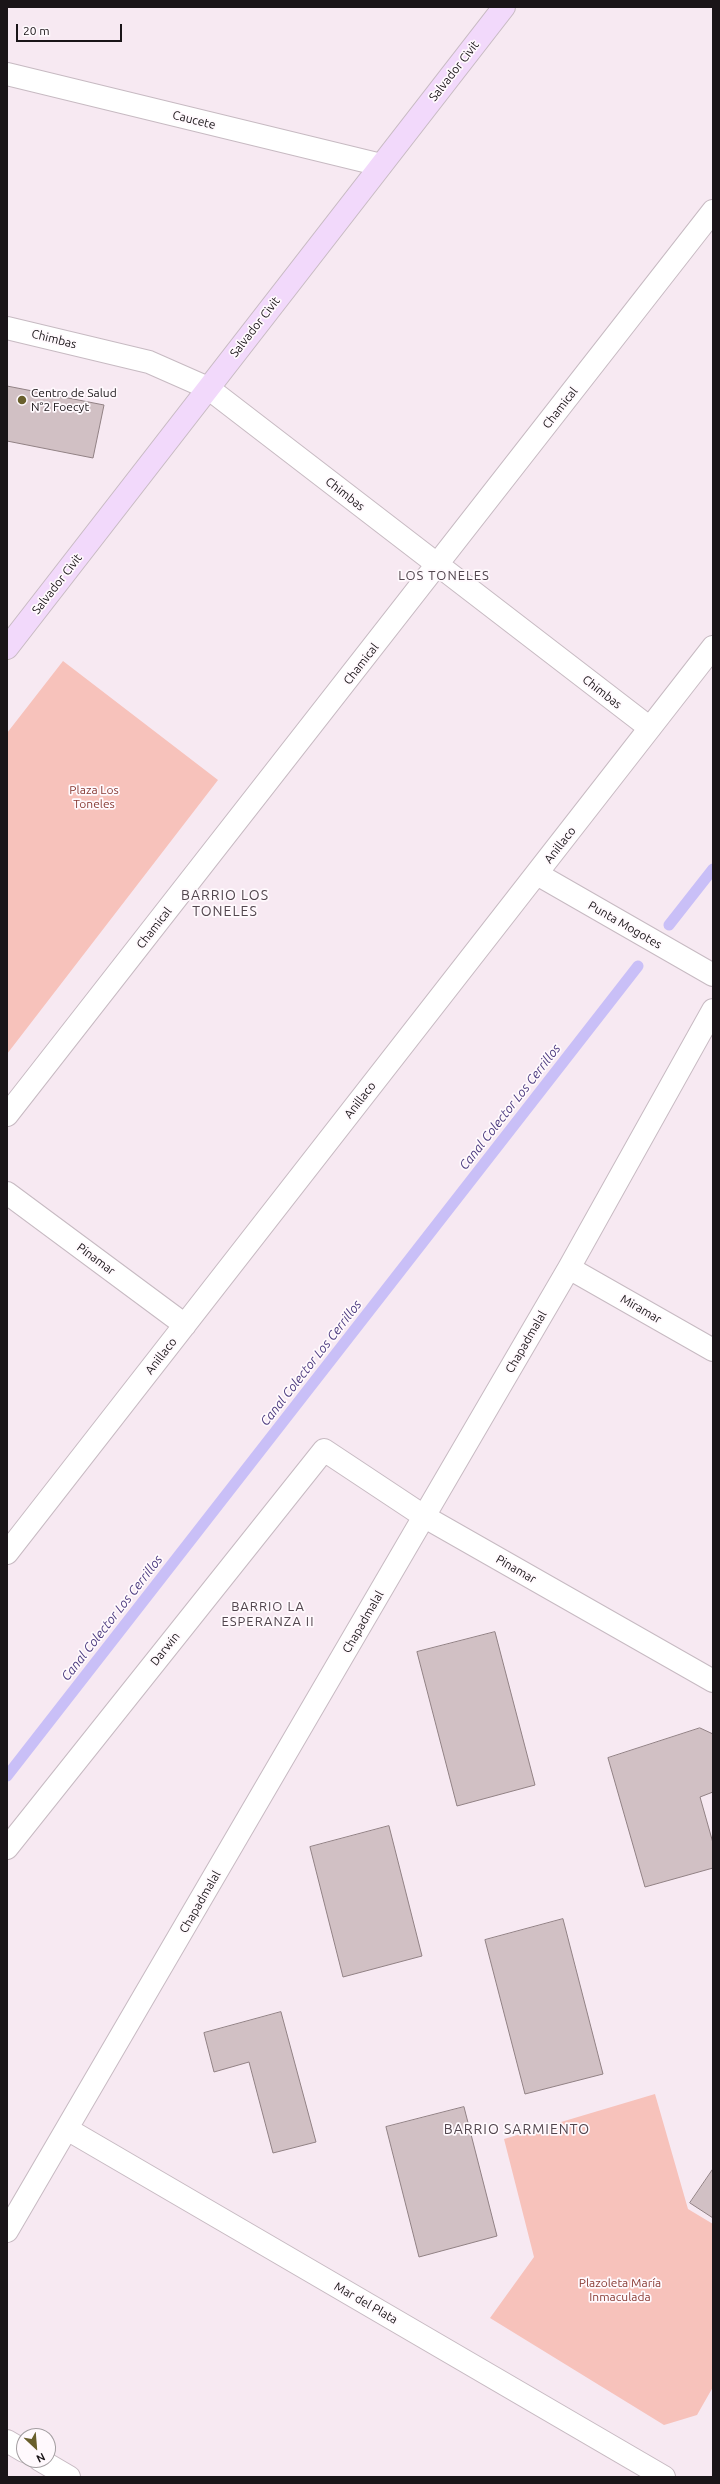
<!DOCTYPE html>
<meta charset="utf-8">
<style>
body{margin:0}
#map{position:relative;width:720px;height:2484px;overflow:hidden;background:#f7e9f2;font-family:Ubuntu,sans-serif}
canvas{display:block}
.frame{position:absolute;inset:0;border:8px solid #1a1518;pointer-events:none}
.north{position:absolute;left:16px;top:2428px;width:40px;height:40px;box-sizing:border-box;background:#fff9fd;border:1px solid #a39ea1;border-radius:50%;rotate:154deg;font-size:11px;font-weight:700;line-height:16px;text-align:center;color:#1a1518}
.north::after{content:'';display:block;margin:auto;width:14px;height:18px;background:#695f2c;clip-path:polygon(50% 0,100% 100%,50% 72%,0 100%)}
.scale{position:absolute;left:16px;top:24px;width:106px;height:18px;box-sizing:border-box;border:2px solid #1a1518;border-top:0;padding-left:5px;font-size:12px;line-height:14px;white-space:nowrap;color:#1a1518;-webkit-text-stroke:3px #fff9fd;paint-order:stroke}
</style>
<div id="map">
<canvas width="720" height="2484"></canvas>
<div class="frame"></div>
<div class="north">N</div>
<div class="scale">20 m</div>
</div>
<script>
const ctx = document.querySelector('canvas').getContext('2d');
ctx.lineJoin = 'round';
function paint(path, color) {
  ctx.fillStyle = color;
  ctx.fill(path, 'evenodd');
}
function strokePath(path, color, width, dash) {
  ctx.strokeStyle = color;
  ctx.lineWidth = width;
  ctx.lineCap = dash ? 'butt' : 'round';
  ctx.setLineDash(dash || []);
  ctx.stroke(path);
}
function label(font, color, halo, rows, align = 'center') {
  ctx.font = font + ' Ubuntu,sans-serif';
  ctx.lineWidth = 3.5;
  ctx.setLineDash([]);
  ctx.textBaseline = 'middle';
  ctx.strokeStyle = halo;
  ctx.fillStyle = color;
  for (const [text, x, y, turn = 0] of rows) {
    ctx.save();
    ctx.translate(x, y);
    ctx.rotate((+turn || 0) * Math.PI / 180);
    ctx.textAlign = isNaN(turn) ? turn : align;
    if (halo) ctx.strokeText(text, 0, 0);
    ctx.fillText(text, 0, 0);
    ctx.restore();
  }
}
paint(new Path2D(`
 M63 661 218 780 7 1054V733Z
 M655 2094 688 2209 713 2224V2387L697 2415 664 2425 490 2318 534 2257 504 2139Z`), '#f7c2bb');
strokePath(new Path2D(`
 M669 925 713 869
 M7 1776 638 966`), '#c9bff7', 11);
const building = new Path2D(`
 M7 386 104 405 93 458 7 441Z
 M495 1632 535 1785 457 1806 417 1652Z
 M700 1728 713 1734V1792L700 1797 713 1843V1868L645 1887 608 1758Z
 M389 1826 422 1956 343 1977 310 1847Z
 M563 1919 603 2074 525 2094 485 1940Z
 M281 2012 316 2142 273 2153 249 2062 214 2072 204 2033Z
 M464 2107 497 2236 419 2257 386 2127Z
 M713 2169V2218L690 2203Z`);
paint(building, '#d1c0c4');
strokePath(building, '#918184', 1);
const street = new Path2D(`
 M7 74 381 165
 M7 328 149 362 208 388 650 728
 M537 874 713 975
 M7 1115 713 211
 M7 1193 185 1325
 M569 1268 713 1350
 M7 1553 713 647
 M7 1848 324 1450 425 1517 713 1681
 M67 2129 664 2477
 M7 2231 569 1268 713 1010
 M7 2441 24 2451
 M40 2460 69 2477`);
const secondary = new Path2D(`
 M7 648 504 7`);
strokePath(street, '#c7bac2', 24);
strokePath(secondary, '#c7bac2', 24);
strokePath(street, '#fff', 22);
strokePath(secondary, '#f2d9fb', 22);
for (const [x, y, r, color] of [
 [22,400,5,"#695f2c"]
]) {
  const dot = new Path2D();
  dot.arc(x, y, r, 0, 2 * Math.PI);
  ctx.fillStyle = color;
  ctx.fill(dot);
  strokePath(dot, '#fff9fd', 1.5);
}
label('12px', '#1a1518', '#fff9fd', [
 ["Salvador Civit",454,71,-52],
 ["Caucete",194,120,14],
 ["Salvador Civit",255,327,-52],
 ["Chimbas",54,339,14],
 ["Chamical",560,408,-52],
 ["Chimbas",345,494,38],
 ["Salvador Civit",57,584,-52],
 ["Chamical",361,664,-52],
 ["Chimbas",602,692,38],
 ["Anillaco",560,845,-52],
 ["Punta Mogotes",625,925,30],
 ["Chamical",154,928,-52],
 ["Anillaco",360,1100,-52],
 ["Pinamar",96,1259,37],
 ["Miramar",641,1309,30],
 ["Chapadmalal",526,1342,-60],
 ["Anillaco",161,1356,-52],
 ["Pinamar",516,1569,30],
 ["Chapadmalal",363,1622,-60],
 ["Darwin",165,1649,-51],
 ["Chapadmalal",200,1902,-60],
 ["Mar del Plata",366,2303,30]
]);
label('12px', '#1a1518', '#fff9fd', [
 ["Centro de Salud",31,393],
 ["N°2 Foecyt",31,407]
], 'left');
label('12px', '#893b34', '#fff9fd', [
 ["Plaza Los",94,790],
 ["Toneles",94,804],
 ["Plazoleta María",620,2283],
 ["Inmaculada",620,2297]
]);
ctx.letterSpacing = '1px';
label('13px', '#51454d', '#fff9fd', [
 ["LOS TONELES",444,576],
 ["BARRIO LA",268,1607],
 ["ESPERANZA II",268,1622]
]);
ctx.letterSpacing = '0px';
label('italic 13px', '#4e3d80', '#fff9fd', [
 ["Canal Colector Los Cerrillos",510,1107,-52],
 ["Canal Colector Los Cerrillos",311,1363,-52],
 ["Canal Colector Los Cerrillos",112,1618,-52]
]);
ctx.letterSpacing = '1px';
label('14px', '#51454d', '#fff9fd', [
 ["BARRIO LOS",225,895],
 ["TONELES",225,911],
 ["BARRIO SARMIENTO",517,2129]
]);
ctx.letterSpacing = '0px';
</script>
